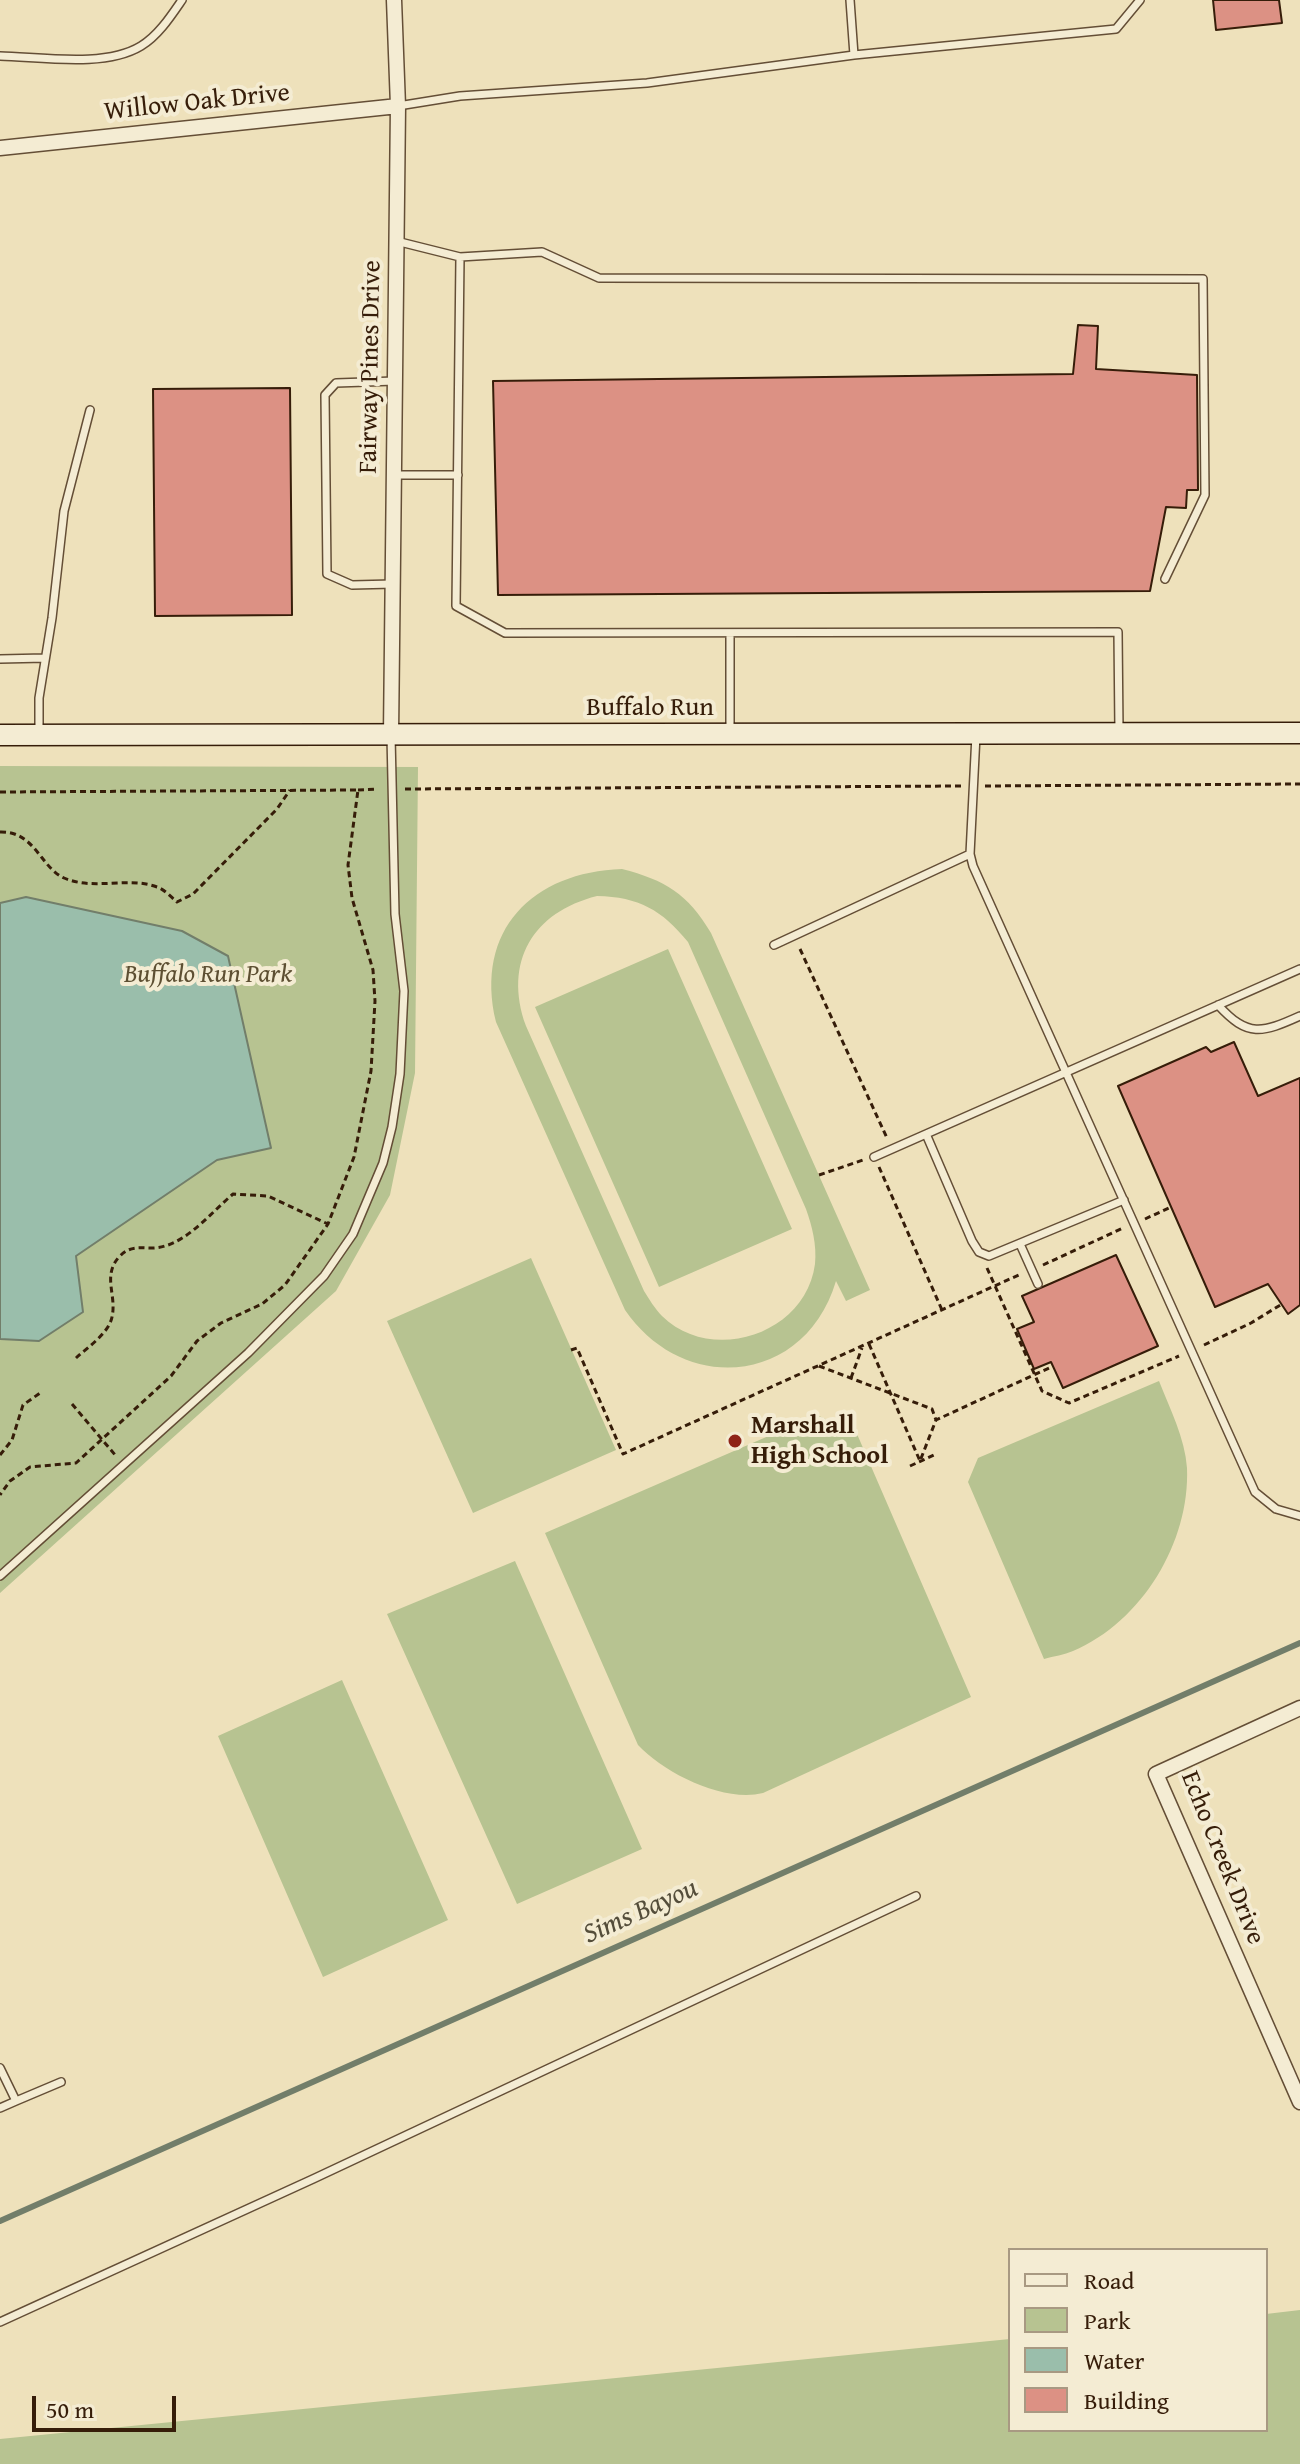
<!DOCTYPE html>
<style>
body{margin:0}
#map{position:relative;width:1300px;height:2464px;overflow:hidden;background:#eee1bb;font-family:"Gentium Book Plus",serif}
canvas{display:block}
.legend{position:absolute;left:1008px;top:2248px;width:260px;height:184px;box-sizing:border-box;background:#f4ecd3;border:2px solid #a89982;margin:0;padding:10px 14px;list-style:none;font-size:24px;color:#361d09}
.legend li{display:flex;align-items:center;gap:16px;height:40px}
.legend b{width:40px;border:2px solid #a89982}
.scale{position:absolute;left:32px;top:2396px;width:144px;height:36px;box-sizing:border-box;border:4px solid #361d09;border-top:0;padding-left:10px;font-size:24px;line-height:28px;white-space:nowrap;color:#361d09;-webkit-text-stroke:6px #f4ecd3;paint-order:stroke}
</style>
<div id="map">
<canvas width="1300" height="2464"></canvas>
<ul class="legend">
<li><b style="height:10px;background:#f4ecd3"></b>Road</li>
<li><b style="height:22px;background:#b7c391"></b>Park</li>
<li><b style="height:22px;background:#9abeab"></b>Water</li>
<li><b style="height:22px;background:#dc9184"></b>Building</li>
</ul>
<div class="scale">50 m</div>
</div>
<script>
const ctx = document.querySelector('canvas').getContext('2d');
ctx.lineJoin = 'round';
function paint(path, color) {
  ctx.fillStyle = color;
  ctx.fill(path, 'evenodd');
}
function strokePath(path, color, width, dash) {
  ctx.strokeStyle = color;
  ctx.lineWidth = width;
  ctx.lineCap = dash ? 'butt' : 'round';
  ctx.setLineDash(dash || []);
  ctx.stroke(path);
}
function label(font, color, halo, rows, align = 'center') {
  ctx.font = font + ' "Gentium Book Plus",serif';
  ctx.lineWidth = 8;
  ctx.setLineDash([]);
  ctx.textBaseline = 'middle';
  ctx.strokeStyle = halo;
  ctx.fillStyle = color;
  for (const [text, x, y, turn = 0] of rows) {
    ctx.save();
    ctx.translate(x, y);
    ctx.rotate((+turn || 0) * Math.PI / 180);
    ctx.textAlign = isNaN(turn) ? turn : align;
    if (halo) ctx.strokeText(text, 0, 0);
    ctx.fillText(text, 0, 0);
    ctx.restore();
  }
}
paint(new Path2D(`
 M0 766 418 767 415 1073 390 1195 336 1291 0 1593Z
 M622 869C665 880 688 894 711 933L870 1290 846 1301 836 1281C805 1385 684 1396 625 1310L496 1022C474 930 533 872 622 869ZM597 896C639 897 662 910 688 942L806 1209C812 1226 817 1245 815 1264 806 1334 712 1365 662 1316 655 1309 649 1299 644 1291L526 1026C503 962 533 912 597 896Z
 M668 949 792 1229 659 1287 535 1007Z
 M531 1258 616 1450 473 1513 387 1321Z
 M1159 1381C1170 1409 1185 1438 1187 1468 1190 1542 1142 1622 1073 1651 1064 1655 1054 1656 1044 1659L968 1482 978 1458Z
 M817 1415 857 1434 971 1697 763 1793C724 1803 664 1773 638 1745L545 1533Z
 M515 1561 642 1849 517 1904 387 1614Z
 M342 1680 448 1920 323 1977 218 1736Z
 M1300 2310V2464H0V2439L1010 2339V2430H1266V2314Z`), '#b7c391');
const water = new Path2D(`
 M26 897 182 931 228 956 271 1148 217 1160 76 1256 83 1312 39 1341 0 1339V903Z`);
paint(water, '#9abeab');
strokePath(water, '#727e6a', 2);
strokePath(new Path2D(`
 M0 2221 1300 1643`), '#727e6a', 6);
const building = new Path2D(`
 M1213 0H1279L1282 23 1216 30Z
 M1078 325 1098 326 1096 369 1197 375 1198 490H1187L1186 508 1166 507 1150 591 498 595 493 381 1073 374Z
 M290 388 292 615 155 616 153 389Z
 M1234 1042 1258 1096 1300 1078V1305L1288 1314 1268 1284 1215 1307 1118 1086 1206 1047 1211 1052Z
 M1116 1255 1158 1346 1063 1388 1051 1362 1034 1369 1017 1329 1034 1322 1022 1296Z`);
paint(building, '#dc9184');
strokePath(building, '#361d09', 2);
const lane = new Path2D(`
 M850 0 854 55
 M0 56C41 57 105 68 141 46 158 36 171 16 182 0
 M398 106 460 96 647 83 854 55 1116 29 1140 0
 M396 241 460 257
 M394 475H458
 M393 584 352 585 327 574 325 395 336 383 395 381
 M0 659 45 658
 M39 731V698L52 618 64 511 90 410
 M730 731V633
 M1119 731 1118 632 505 633 456 606 460 257 542 252 599 278 1203 279 1205 495 1165 579
 M976 735 970 854 973 866 1255 1492 1276 1509 1300 1516
 M774 945 970 854
 M1218 1005C1248 1038 1262 1033 1300 1016
 M926 1134 972 1241 979 1252 989 1256 1124 1200
 M874 1157 1300 969
 M1020 1244 1038 1284
 M0 1576 248 1353 324 1276 353 1234 383 1163 392 1127 400 1074 404 991 395 914 391 736
 M0 2068 16 2101 0 2108
 M16 2101 61 2082
 M0 2322 313 2179 916 1896`);
const street = new Path2D(`
 M0 148 398 106
 M391 734 398 106 394 0
 M1300 1708 1156 1774 1300 2102`);
const secondary = new Path2D(`
 M0 735 1300 733`);
strokePath(lane, '#644e36', 10);
strokePath(street, '#644e36', 17);
strokePath(secondary, '#361d09', 23);
strokePath(new Path2D(`
 M985 786 1300 784
 M405 789 962 786
 M358 790 378 789
 M0 792 358 790 348 865 352 898 373 970 375 1001 371 1071 354 1157 328 1224 285 1285 262 1304 221 1323 197 1341 171 1376 76 1463 30 1467 10 1481 0 1495
 M0 832C35 831 40 867 64 878 94 891 128 876 157 887 164 889 171 897 177 902L193 894 277 809 290 790
 M800 949 887 1138
 M879 1167 942 1310
 M819 1175 863 1160
 M1145 1219 1171 1207
 M1043 1265 1123 1228
 M987 1268 1042 1391 1069 1403 1179 1356
 M869 1344 920 1461 936 1420 1049 1368
 M1204 1345 1251 1323 1282 1304
 M571 1350 577 1348 623 1454 1021 1274
 M76 1358C88 1347 109 1333 112 1317 117 1295 102 1276 119 1257 134 1241 146 1252 165 1246 190 1239 213 1211 233 1194L268 1196 328 1224
 M819 1366 932 1409 936 1420
 M851 1378 862 1348
 M72 1404 116 1456
 M0 1455 12 1440 23 1405 40 1393
 M910 1466 934 1455`), '#361d09', 3, [6, 4]);
strokePath(lane, '#f4ecd3', 7);
strokePath(street, '#f4ecd3', 14);
strokePath(secondary, '#f4ecd3', 20);
for (const [x, y, r, color] of [
 [735,1441,8,"#8f2418"]
]) {
  const dot = new Path2D();
  dot.arc(x, y, r, 0, 2 * Math.PI);
  ctx.fillStyle = color;
  ctx.fill(dot);
  strokePath(dot, '#f4ecd3', 3);
}
label('26px', '#361d09', '#f4ecd3', [
 ["Willow Oak Drive",197,103,-6],
 ["Fairway Pines Drive",371,367,-89],
 ["Buffalo Run",650,708],
 ["Echo Creek Drive",1222,1858,68]
]);
label('italic 26px', '#5d4f32', '#f4ecd3', [
 ["Buffalo Run Park",208,975]
]);
label('bold 26px', '#361d09', '#f4ecd3', [
 ["Marshall",751,1426],
 ["High School",751,1456]
], 'left');
label('italic 28px', '#544d3a', '#f4ecd3', [
 ["Sims Bayou",641,1912,-24]
]);
</script>
